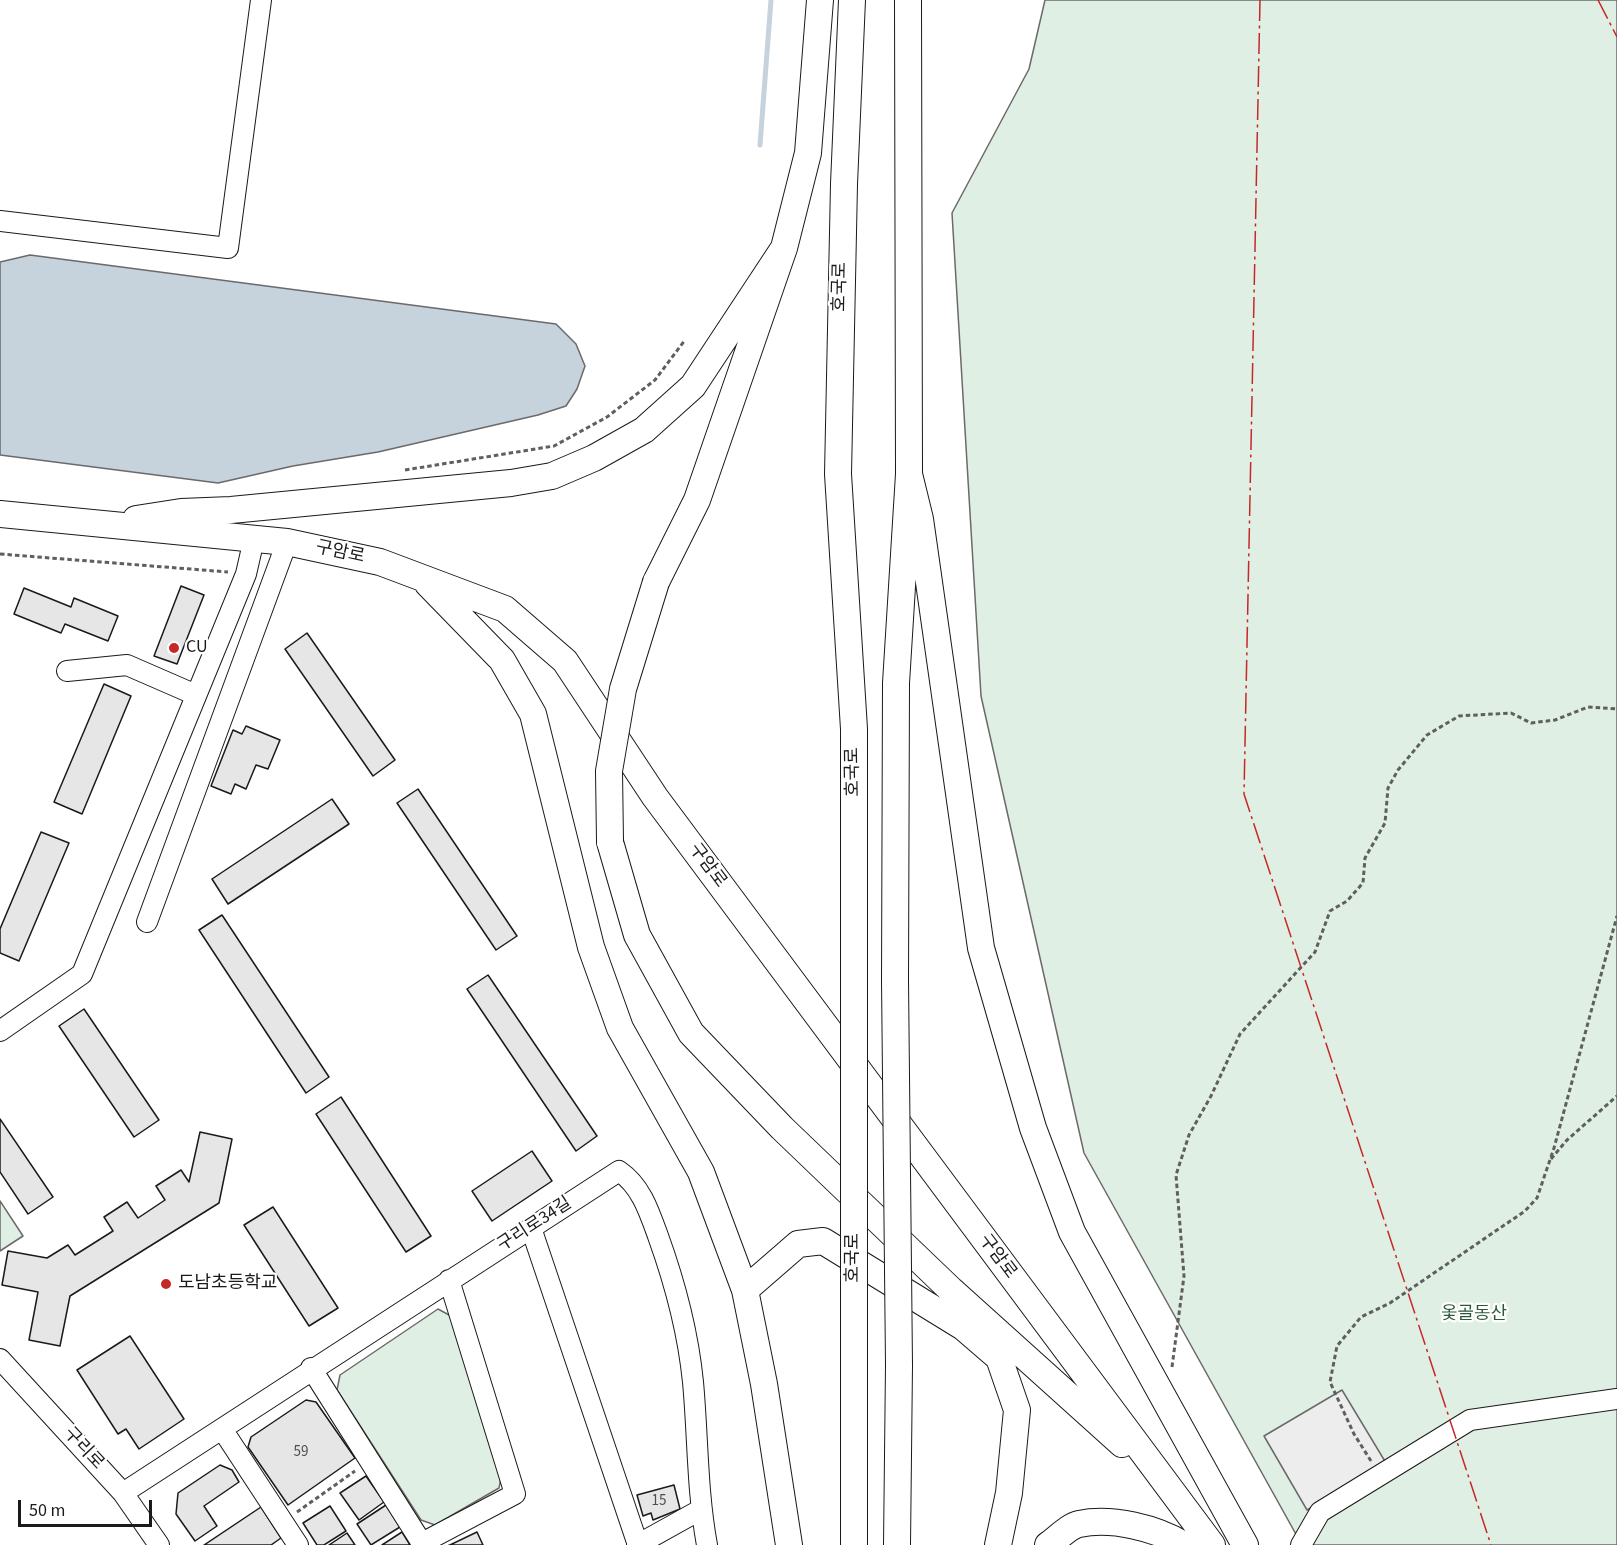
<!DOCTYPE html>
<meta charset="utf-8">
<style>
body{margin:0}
#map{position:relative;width:1617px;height:1545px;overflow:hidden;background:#fff;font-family:"Source Sans 3",sans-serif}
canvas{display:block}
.scale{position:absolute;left:18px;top:1500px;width:134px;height:27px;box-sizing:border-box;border:3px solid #1a1a1a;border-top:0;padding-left:8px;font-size:18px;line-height:21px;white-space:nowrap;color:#1a1a1a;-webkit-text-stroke:4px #fff;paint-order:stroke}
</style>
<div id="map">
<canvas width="1617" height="1545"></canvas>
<div class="scale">50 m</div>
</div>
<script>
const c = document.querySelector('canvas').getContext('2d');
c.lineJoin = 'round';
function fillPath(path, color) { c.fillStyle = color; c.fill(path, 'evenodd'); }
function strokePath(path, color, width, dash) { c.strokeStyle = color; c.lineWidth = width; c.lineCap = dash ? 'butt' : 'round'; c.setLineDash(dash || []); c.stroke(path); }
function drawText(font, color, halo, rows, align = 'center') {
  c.font = font + ' "Source Sans 3","Noto Sans KR",sans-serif'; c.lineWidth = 4.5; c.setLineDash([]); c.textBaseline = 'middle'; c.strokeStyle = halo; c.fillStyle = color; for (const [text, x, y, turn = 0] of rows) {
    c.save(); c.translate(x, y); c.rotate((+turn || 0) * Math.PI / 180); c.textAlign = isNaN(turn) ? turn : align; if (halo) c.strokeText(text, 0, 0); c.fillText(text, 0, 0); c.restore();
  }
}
const green = new Path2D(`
 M1045,0H1617V1545H1302L1084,1153L981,696L952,213L1029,69Z
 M0,1201L23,1236L0,1251Z
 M438,1309L451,1316L501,1478L499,1488L435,1525L421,1520L337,1390L340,1375Z`);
const parking = new Path2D(`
 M1342,1390L1386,1463L1307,1510L1264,1436Z`);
const water = new Path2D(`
 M30,255L556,324L576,344L585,366L577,389L566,406L538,415L378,452L293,466L218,483L0,455V262Z`);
const stream = new Path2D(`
 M760,145L771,0`);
const building = new Path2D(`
 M181,586L204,595L177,664L154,656Z
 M24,588L71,607L74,598L118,616L108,641L65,624L61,633L14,614Z
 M307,633L395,760L373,776L285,649Z
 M104,684L131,696L82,814L54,802Z
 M246,726L280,740L268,769L256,765L246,789L235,784L231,794L211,786L233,730L242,734Z
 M418,789L517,936L496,950L397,803Z
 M332,799L349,824L228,904L212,879Z
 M41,832L69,843L19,961L0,953V929Z
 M222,915L329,1077L306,1093L199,930Z
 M488,975L597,1136L576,1151L467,989Z
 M84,1009L159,1120L134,1137L59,1026Z
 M341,1097L431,1236L406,1252L316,1114Z
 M0,1119L53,1197L28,1214L0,1172Z
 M200,1132L232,1139L219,1203L70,1296L60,1346L29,1340L38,1292L2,1285L8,1251L47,1258L68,1245L75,1255L113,1231L104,1217L127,1202L138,1218L165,1200L156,1186L181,1170L189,1182Z
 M532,1151L552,1181L492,1221L472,1191Z
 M273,1207L338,1308L309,1326L244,1225Z
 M130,1336L184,1419L139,1449L126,1429L118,1434L77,1370Z
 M306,1400L316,1402L355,1458L288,1505L248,1447L251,1437Z
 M220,1465L232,1470L239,1482L204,1506L217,1526L195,1541L176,1514L178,1493Z
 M366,1476L384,1502L359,1520L340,1493Z
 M674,1485L680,1509L653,1520L651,1513L643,1516L637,1495Z
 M386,1505L400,1527L371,1545L357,1524Z
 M330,1506L346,1531L324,1545H317L303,1523Z
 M261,1507L281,1538L271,1545H204Z
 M402,1532L410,1545H382Z
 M477,1532L483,1545H449H450Z
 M347,1533L355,1545H329Z`);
const path = new Path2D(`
 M405,470L554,446L607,417L655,380L685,340
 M0,554L228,572
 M1551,1159L1567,1140L1617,1096
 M1172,1367L1184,1276L1176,1175L1189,1135L1211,1096L1240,1034L1315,952L1330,911L1347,901L1363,883L1365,858L1385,823L1388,788L1398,770L1427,735L1459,716L1511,713L1531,723L1555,720L1588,707L1617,709
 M1371,1461L1354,1434L1330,1382L1337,1346L1361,1317L1390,1303L1525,1211L1537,1198L1554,1148L1617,916
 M297,1512L355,1471`);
const minor = new Path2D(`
 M0,221L228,248L261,0
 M67,671L127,665L196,695
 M147,922L287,542
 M0,1031L82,974L246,574L254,539
 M531,1228L638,1545
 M0,1359L123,1493L159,1545
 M311,1368L423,1545
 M222,1429L298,1545
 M123,1493L619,1171C641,1186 649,1211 658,1236C675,1283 688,1332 693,1382C698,1436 697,1491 707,1545
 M422,1543L515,1494L449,1280
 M637,1545L700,1510
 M1301,1545L1320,1512L1470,1420L1617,1399`);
const major = new Path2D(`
 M852,0L844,184L838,474L854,729V960
 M909,474L920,519L981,948L1033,1128L1072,1232L1245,1545
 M0,514L287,542L380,562L505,609L565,661L655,797L1212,1545
 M136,519L181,512L231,510L511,483L552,476L594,458L644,430L693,386L784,248
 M656,582L697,500L784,248L808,153L820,0
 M428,584L502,660L533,714L591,947L620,1028L701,1172L745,1290L764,1384L789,1545
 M610,842L637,935L691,1033L782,1128L951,1290L1122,1444
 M895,980L896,683L909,474L908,0
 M745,1290L798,1244L823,1241L963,1327L999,1358L1017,1410L1009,1493L998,1545
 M854,1355V1545
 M897,1545L899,1365
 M1048,1545C1057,1539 1069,1526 1079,1524C1112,1517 1156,1528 1184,1545`);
const majorBridge = new Path2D(`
 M610,842L609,771L623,689L656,582
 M895,980L899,1365
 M854,1355V960`);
const power = new Path2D(`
 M1260,0L1244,794L1491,1545
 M1598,0L1617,37`);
const markers = [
 [174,648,6,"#c62828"],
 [166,1284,6,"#c62828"]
];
const numberNames = [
 ["59",301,1453],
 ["15",659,1502]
];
const streetNames = [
 ["호국로",841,287,-89],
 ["구암로",340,553,12],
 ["호국로",854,772,-91],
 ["구암로",707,866,53],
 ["구리로34길",535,1225,-33],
 ["구암로",997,1257,53],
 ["호국로",854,1258,-90],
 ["구리로",83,1449,47]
];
const poiNames = [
 ["CU",186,648],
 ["도남초등학교",178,1284]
];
const parkNames = [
 ["옻골동산",1474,1315]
];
fillPath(green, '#e0efe3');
strokePath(green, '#6a6a6a', 1.5);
fillPath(parking, '#ededed');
strokePath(parking, '#6a6a6a', 1.5);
fillPath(water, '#c6d2dc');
strokePath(water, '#6a6a6a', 1.5);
strokePath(stream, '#c6d2dc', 5);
fillPath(building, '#e6e6e6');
strokePath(building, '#1a1a1a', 1.5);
strokePath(minor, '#1a1a1a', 22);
strokePath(major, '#1a1a1a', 28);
strokePath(path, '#5f5f5f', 3, [4.5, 3]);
strokePath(minor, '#fff', 20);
strokePath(major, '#fff', 26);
strokePath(majorBridge, '#1a1a1a', 28, []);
strokePath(majorBridge, '#fff', 26);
strokePath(power, '#c62828', 1.5, [21, 4.5, 3, 4.5]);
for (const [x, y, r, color] of markers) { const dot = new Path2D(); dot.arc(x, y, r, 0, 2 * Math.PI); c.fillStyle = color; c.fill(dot); strokePath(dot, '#fff', 2); }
drawText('15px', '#4d4d4d', null, numberNames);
drawText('18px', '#1a1a1a', '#fff', streetNames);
drawText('18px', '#1a1a1a', '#fff', poiNames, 'left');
drawText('18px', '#2b5a34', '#fff', parkNames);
</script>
